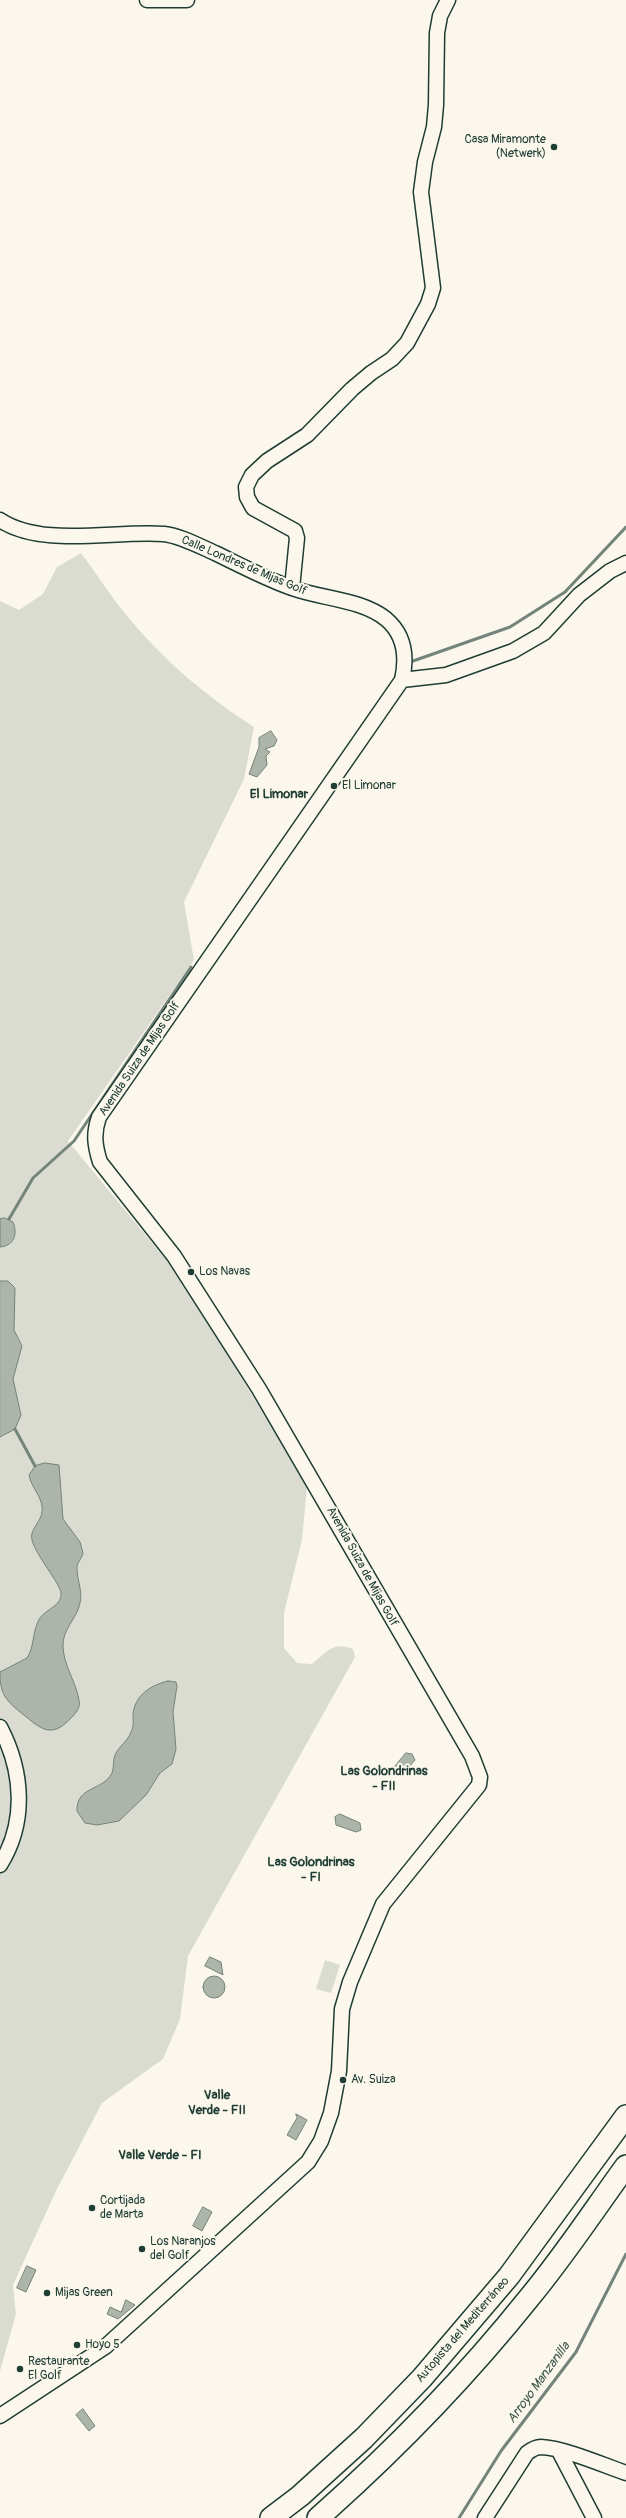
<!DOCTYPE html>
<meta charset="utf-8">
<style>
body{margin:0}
canvas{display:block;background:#fbf7ec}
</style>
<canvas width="626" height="2518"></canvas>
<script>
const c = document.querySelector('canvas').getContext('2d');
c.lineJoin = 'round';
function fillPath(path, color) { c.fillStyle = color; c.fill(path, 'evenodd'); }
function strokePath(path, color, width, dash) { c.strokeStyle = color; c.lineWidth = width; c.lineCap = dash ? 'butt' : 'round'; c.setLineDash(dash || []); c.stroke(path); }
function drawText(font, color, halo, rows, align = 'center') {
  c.font = font + ' Pangolin,sans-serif'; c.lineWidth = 4; c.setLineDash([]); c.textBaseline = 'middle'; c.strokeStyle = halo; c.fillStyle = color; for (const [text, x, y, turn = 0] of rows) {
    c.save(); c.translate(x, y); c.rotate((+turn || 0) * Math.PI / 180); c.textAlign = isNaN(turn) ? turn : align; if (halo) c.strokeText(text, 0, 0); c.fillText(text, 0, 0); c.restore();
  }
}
const green = new Path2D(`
 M81,553C97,574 111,597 128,617C163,660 207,697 254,727L244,779L184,902L194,960L68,1141L167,1261L220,1342L307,1486L302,1540L284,1613V1648L297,1663L312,1664C328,1651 333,1641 353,1649L355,1657L188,1956L180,2019L163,2059L102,2103L56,2191L13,2285L16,2314L0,2371V601L19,610L43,594L57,567Z
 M325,1960L340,1965L331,1993L316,1989Z`);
const water = new Path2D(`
 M271,731L277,740L274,746L265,749L270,752L266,756L267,765L257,777L249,774L259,747V738Z
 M5,1218L13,1222C18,1234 14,1246 0,1247V1219Z
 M0,1281H8L15,1288L14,1330L22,1346L13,1379L21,1415L15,1429L0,1437Z
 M45,1463L59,1465L63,1519L80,1542L83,1553C82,1559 76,1563 77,1569C77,1580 83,1592 80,1603C77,1619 62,1629 63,1647C64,1666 76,1682 79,1700C81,1707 76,1713 71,1718C50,1741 39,1727 19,1711C3,1698 0,1691 0,1672L27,1658C35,1646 32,1630 40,1618C46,1609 62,1606 61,1593C60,1583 36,1556 32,1540C29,1530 41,1522 42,1512C44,1498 31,1488 29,1475L35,1466Z
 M168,1681L176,1682L177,1686L173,1712L176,1749L172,1764L160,1773L146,1795L119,1821L97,1825L85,1823L77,1811C76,1786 103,1791 112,1773C114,1768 113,1760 115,1755C119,1746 128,1741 131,1732C134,1727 133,1720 133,1714C135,1695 151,1685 168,1681Z
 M406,1753L412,1754L415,1760L401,1776H396L393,1769Z
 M340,1814L360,1823L361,1830L356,1832L336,1825L335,1817Z
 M210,1957L221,1962L223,1975L205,1966Z
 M203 1987a11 11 0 1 1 22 0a11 11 0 1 1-22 0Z
 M296,2114L307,2120L296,2140L287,2135L297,2118Z
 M203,2207L212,2212L202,2231L193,2226Z
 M27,2266L36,2270L26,2292L17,2288Z
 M126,2300L135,2305L118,2319L107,2314L110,2307L121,2312Z
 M83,2409L95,2426L89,2431L76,2415Z`);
const stream = new Path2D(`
 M413,661L510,627L565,592L626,527
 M9,1219L33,1178L74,1141L191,967
 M15,1429L35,1466
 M459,2518L501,2451L576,2352L626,2254`);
const minor = new Path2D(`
 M147,0H187
 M0,520C42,548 115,530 164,534C181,536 199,546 215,553C240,565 266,579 292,588C322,599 361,599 386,619C405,635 407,658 402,680L99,1117C93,1134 95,1146 100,1162L174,1256L259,1389L472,1756L480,1777L479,1785L383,1904L350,1982L342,2009L339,2071L331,2113L321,2141L308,2162L105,2347L0,2416
 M292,588L297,538L295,531L253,508L247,497L246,487L252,475L267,461L307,435L352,389L371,373L392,359L407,343L428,304L433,288L421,192L425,162L434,127L436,105L437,33L440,16L448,0
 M402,680L446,675L513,651L544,633L579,595L610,571L626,563
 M0,1727C23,1771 27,1822 0,1865
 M559,2451L594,2518
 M485,2518L527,2453C531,2450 535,2447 541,2447C564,2448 603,2465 626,2473`);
const highway = new Path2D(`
 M271,2518L300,2496L364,2438L422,2378L509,2276L626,2116
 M318,2518C395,2450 465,2378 529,2298C564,2256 594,2210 626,2166`);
const markers = [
 [554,147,4,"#1f3d34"],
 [334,786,4,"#1f3d34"],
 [191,1272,4,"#1f3d34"],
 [343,2080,4,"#1f3d34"],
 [92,2208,4,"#1f3d34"],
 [142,2249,4,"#1f3d34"],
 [47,2293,4,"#1f3d34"],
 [77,2345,4,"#1f3d34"],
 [20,2369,4,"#1f3d34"]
];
const poiNames = [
 ["Casa Miramonte",546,140,"right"],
 ["(Netwerk)",546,154,"right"],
 ["El Limonar",342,786],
 ["Los Navas",199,1272],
 ["Av. Suiza",351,2080],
 ["Cortijada",100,2201],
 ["de Marta",100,2215],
 ["Los Naranjos",150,2242],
 ["del Golf",150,2256],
 ["Mijas Green",55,2293],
 ["Hoyo 5",85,2345],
 ["Restaurante",28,2362],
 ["El Golf",28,2376]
];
const streetNames = [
 ["Calle Londres de Mijas Golf",244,566,23],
 ["Avenida Suiza de Mijas Golf",140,1059,-56],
 ["Avenida Suiza de Mijas Golf",362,1567,61],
 ["Autopista del Mediterráneo",463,2330,-49]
];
const neighbourhoodNames = [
 ["El Limonar",279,795],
 ["Las Golondrinas",384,1772],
 ["- FII",384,1787],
 ["Las Golondrinas",311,1863],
 ["- FI",311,1878],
 ["Valle",217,2096],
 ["Verde - FII",217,2111],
 ["Valle Verde - FI",160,2156]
];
const waterNames = [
 ["Arroyo Manzanilla",539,2383,-54]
];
fillPath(green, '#dbdcd1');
fillPath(water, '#adb4aa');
strokePath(water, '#74847b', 1);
strokePath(stream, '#74847b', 3);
strokePath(minor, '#1f3d34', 17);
strokePath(highway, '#1f3d34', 24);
strokePath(minor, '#fbf7ec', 14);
strokePath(highway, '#fbf7ec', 21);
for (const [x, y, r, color] of markers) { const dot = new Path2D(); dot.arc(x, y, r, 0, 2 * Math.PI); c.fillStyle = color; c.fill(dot); strokePath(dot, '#fbf7ec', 1.5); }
drawText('12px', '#1f3d34', '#fbf7ec', poiNames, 'left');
drawText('12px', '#1f3d34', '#fbf7ec', streetNames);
drawText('bold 13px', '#1f3d34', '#fbf7ec', neighbourhoodNames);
drawText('italic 13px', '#425b52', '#fbf7ec', waterNames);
</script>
